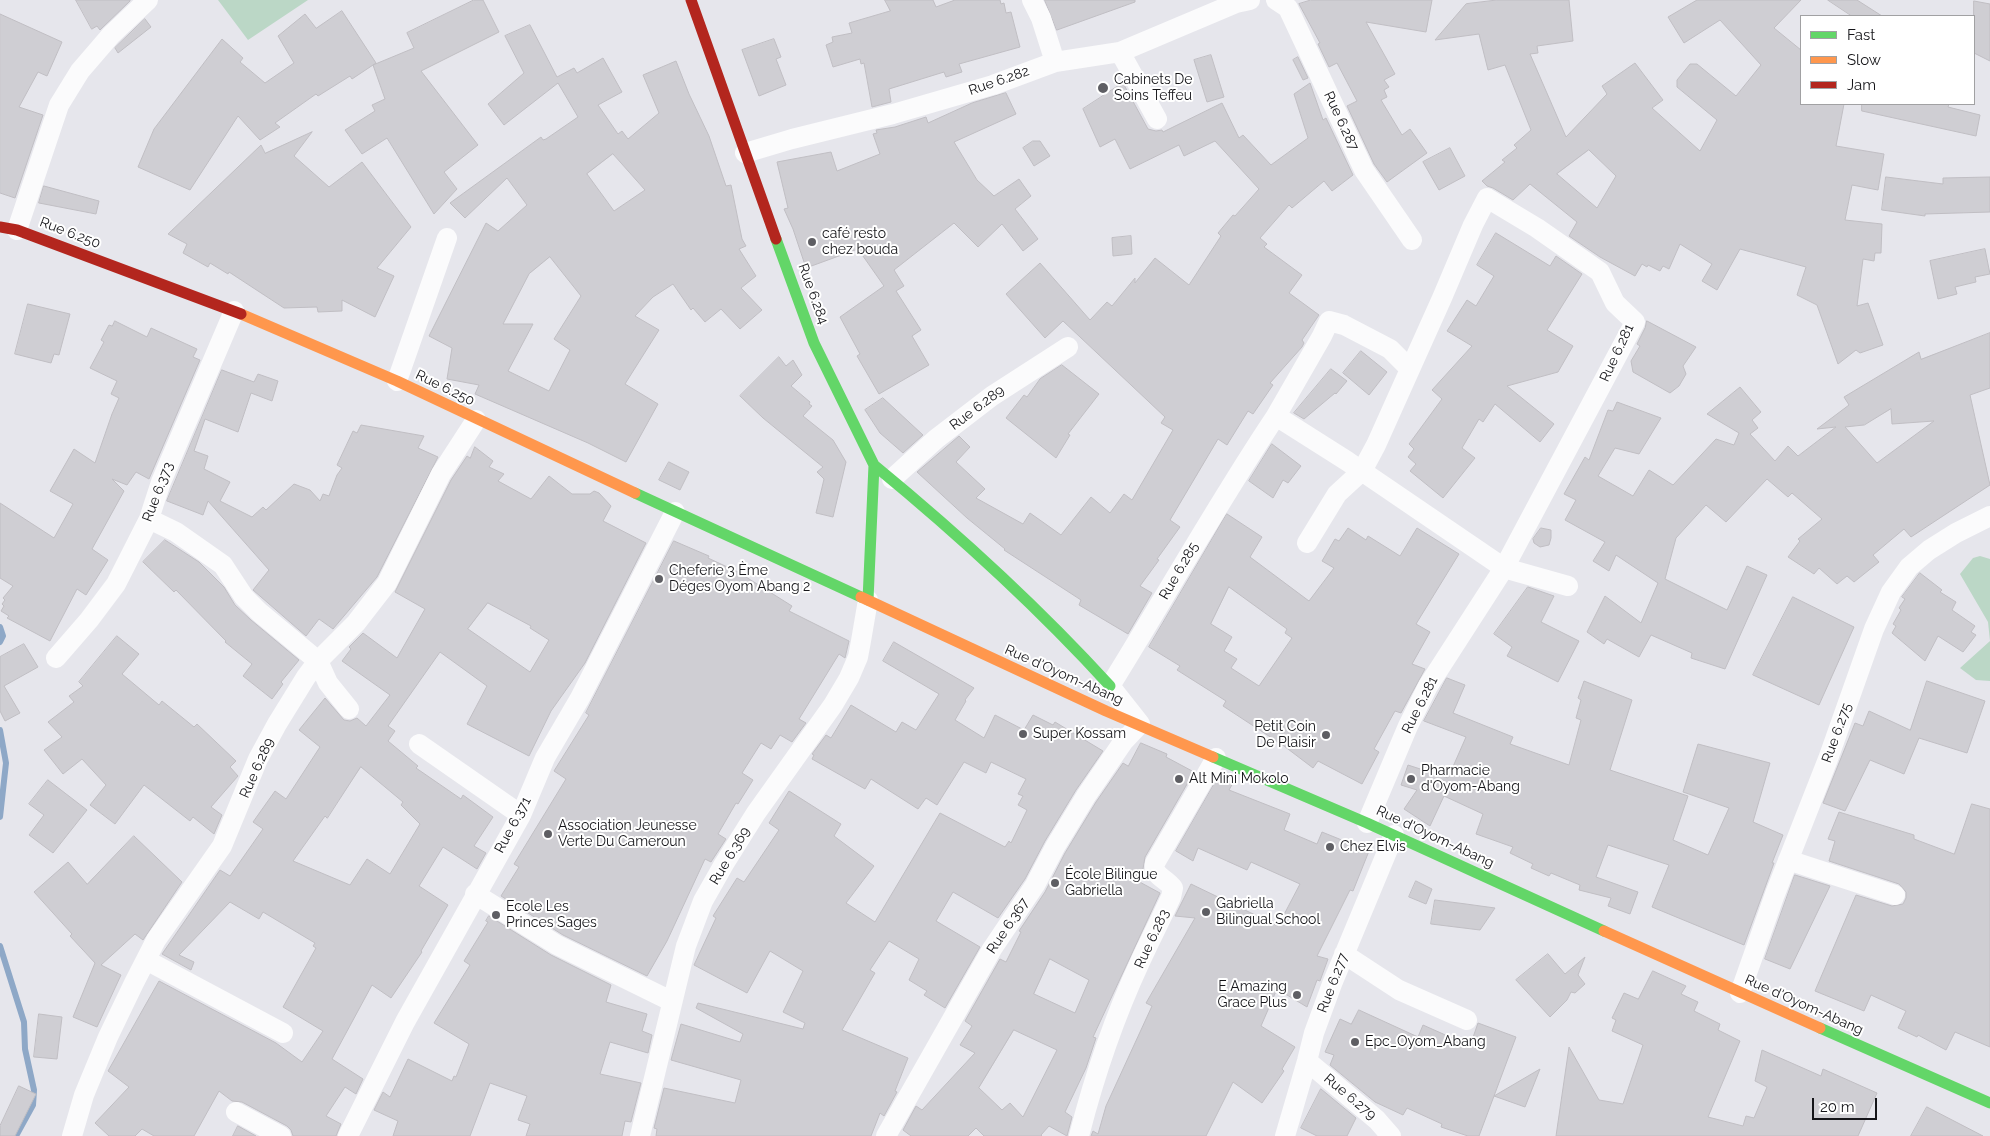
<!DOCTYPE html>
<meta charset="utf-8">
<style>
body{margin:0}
#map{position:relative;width:1990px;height:1136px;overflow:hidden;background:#e6e6ec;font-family:Raleway,sans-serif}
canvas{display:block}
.legend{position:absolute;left:1800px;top:15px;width:175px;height:90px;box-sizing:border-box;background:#fff;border:1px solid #a1a1a3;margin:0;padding:6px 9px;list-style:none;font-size:15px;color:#151519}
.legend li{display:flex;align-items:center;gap:10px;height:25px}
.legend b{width:25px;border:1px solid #a1a1a3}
.scale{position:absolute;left:1812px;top:1098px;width:65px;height:22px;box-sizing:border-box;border:2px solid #151519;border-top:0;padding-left:6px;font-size:15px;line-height:18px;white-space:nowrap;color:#151519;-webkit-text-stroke:4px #fff;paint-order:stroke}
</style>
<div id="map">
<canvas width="1990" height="1136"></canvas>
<ul class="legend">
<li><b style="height:6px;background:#63d668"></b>Fast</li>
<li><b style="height:6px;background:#ff974d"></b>Slow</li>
<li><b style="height:6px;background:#b3261e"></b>Jam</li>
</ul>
<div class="scale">20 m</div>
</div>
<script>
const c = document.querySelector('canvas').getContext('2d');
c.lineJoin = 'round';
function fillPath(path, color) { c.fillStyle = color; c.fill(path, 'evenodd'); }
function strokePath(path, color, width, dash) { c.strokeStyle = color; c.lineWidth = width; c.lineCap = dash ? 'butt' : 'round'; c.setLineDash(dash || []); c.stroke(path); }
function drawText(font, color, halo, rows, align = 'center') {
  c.font = font + ' Raleway,sans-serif'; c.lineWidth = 4; c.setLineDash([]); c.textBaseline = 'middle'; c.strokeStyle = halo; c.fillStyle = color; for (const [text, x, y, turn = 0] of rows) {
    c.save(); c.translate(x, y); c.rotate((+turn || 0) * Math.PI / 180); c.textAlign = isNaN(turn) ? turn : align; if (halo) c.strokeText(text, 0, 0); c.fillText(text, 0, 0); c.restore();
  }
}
const green = new Path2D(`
 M218,0H308L248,40Z
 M1980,556L1990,559V681L1976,680L1960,668L1990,641L1988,622L1960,574L1973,558Z`);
const stream = new Path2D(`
 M0,627L3,636L0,642
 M0,730L6,763L0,817
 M0,946L24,1022L25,1049L34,1090L33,1105L16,1136`);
const building = new Path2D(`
 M76,0H130V1L100,30L97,26L92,29Z
 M474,0H483L499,32L421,71L478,145L444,172L457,189L434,214L387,138L362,154L345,130L375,111L372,105L385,99L373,65L414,48L407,33Z
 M885,0H933L936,7L955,0H1000L1001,4L1004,3L1006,13L1011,12L1020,47L959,64L962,72L946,77L944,72L889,89L891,102L872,107L864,63L861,64L860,59L833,67L826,45L833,42L832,37L852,33L849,23L890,11Z
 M1045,0H1135V2L1057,30Z
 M1311,0H1432L1426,32L1366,22L1395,74L1384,80L1389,87L1384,90L1387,97L1381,100L1402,135L1410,129L1427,153L1387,182L1374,164L1347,106L1357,101L1337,63L1329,67L1318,44L1320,43L1299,4Z
 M1497,0H1569L1573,41L1537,46L1538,53L1530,54L1566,137L1607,94L1602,86L1635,63L1663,100L1652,108L1700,151L1717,120L1677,87V80L1690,64H1697L1736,96L1761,65L1720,20L1684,43L1668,17L1697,0H1801L1774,28L1801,50V104H1844L1836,146L1884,154L1878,190L1852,185L1845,220L1882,224L1881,253H1875L1874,261L1863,259L1857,306L1868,303L1883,345L1860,353L1856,350L1838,364L1817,305L1797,295L1806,267L1740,249L1717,290L1702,281L1712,264L1680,244L1669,269L1663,266L1660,271L1648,265L1647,267L1642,264L1635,276L1600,257L1569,236L1577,222L1530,184L1513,200L1493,188L1487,186L1482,181L1505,162L1502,160L1517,148L1514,145L1531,130L1505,65L1488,70L1479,34L1435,40L1466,4ZM1589,150L1616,176L1597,208L1557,174Z
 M1828,0H1857L1882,16H1852Z
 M1974,1L1990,4V61L1974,53Z
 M342,11L376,63L352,79L350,76L318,96L316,94L275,123L280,127L260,140L238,116L190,190L138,167L154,129L222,39L243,58L240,62L265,83L294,63L278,36L305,14L316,28Z
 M0,14L62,42L47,76L38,72L19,107L43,115L15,198L0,193Z
 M145,19L151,27L118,53L115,48Z
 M530,25L557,77L574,68L577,73L603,58L622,92L598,105L618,134L622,131L628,139L659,113L643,75L676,61L689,94L709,136L726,186L731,185L742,239L746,246L739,249L756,276L741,288L762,310L740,329L721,309L705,322L693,308L691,310L673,284L653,297L635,316L659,330L625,384L658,404L626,462L588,443L475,394L479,385L447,379L452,348L429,336L486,223L498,231L527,205L507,178L465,218L450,203L541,137L543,140L546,139L578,117L558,83L504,125L488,104L524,73L505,36ZM613,154L645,190L614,211L587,174ZM550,257L581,296L554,339L570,350L549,391L508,371L533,324H503L529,274Z
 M774,39L781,57L776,59L786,85L759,96L742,50Z
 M1211,55L1224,97L1207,102L1194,60Z
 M1298,57L1308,78L1303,80L1293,60Z
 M1123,83L1148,129L1156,131L1162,130L1163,132L1222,103L1239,138L1243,135L1271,165L1308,138L1294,94L1310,83L1323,120L1326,118L1353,175L1332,191L1324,181L1292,208L1289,205L1260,238L1267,244L1264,247L1302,275L1289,293L1319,315L1302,340L1304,343L1302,347L1270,383L1273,385L1253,414L1248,411L1227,445L1218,439L1170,520L1180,527L1157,559L1159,560L1140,586L1152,593L1128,634L1079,605L1081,600L1004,550L1005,549L967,518L917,472L959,436L970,447L956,462L985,489L976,498L1023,524L1030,513L1061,535L1091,497L1110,513L1124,494L1132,500L1173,430L1161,423L1165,417L1063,321L1045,338L1006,294L1040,263L1090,320L1107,302L1112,306L1135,278V283L1155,258L1189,285L1221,236L1218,233L1233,215L1235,216L1259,189L1215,141L1184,156L1179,145L1130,169L1115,139L1100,147L1083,109Z
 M1006,93L1016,114L954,142L977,180L994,196L1019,179L1031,196L1015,209L1038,239L1023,251L1002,224L978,247L954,223L894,270L904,286L896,291L921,330L912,336L929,365L879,394L857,356L860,354L840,317L884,286L858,249L806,268L793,229L784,209L788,208L777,162L831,152L837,171L880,154L873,134L877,133L876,130L895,127L926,117L928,123L972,103Z
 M1862,104H1949L1948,107L1980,115L1976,136L1862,111Z
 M312,132L294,156L329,187L362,162L411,227L377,268L394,276L375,317L342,300V311L318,312L317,307L284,308L229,272L228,274L210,263L208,267L183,253L187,244L168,234L261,145L265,153Z
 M1033,141H1040L1050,156L1034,166L1023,148Z
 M1450,148L1465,176L1439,190L1423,162Z
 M1886,177L1943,184V178L1990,177V212L1925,214V216L1882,210Z
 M44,186L99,201L96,214L39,203Z
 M1496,233L1550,266L1556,256L1582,274L1547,330L1573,346L1558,372L1507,386L1554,424L1540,442L1495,404L1483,422L1479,419L1462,448L1475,458L1443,498L1410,471L1416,464L1408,457L1414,449L1409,444L1442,399L1432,390L1472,346L1447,331L1467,300L1476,306L1494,276L1477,265Z
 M1131,236L1132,254L1113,256L1112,238Z
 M1985,249L1990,274L1975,277L1976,282L1955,287L1957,294L1938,299L1930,261Z
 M28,304L70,314L59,355L54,354L51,363L15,354Z
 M115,321L147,337L151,328L197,349L193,357L200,360L149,479L136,472L127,485L112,479L124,491L92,549L108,560L86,595L77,589L50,641L7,618L9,616L1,611L4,606L2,604L5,600L3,598L13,586L0,578V503L54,538L73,504L50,491L74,449L95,463L112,414L119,398L111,394L117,381L90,368L104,342L101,340L109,325L112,326Z
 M1647,321L1696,347L1683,366L1686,374L1679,386L1670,393L1633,372L1631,361L1640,346L1637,344L1645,328Z
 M1990,333V388L1970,395L1990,485L1911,537L1904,529L1873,555L1879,562L1854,582L1847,576L1837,584L1819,568L1814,574L1788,557L1800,541L1798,539L1822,519L1792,493L1788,497L1767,479L1726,522L1706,505L1676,538L1665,579L1727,610L1747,566L1767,575L1725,669L1691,658L1692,653L1651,635L1639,657L1607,639L1604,644L1587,632L1605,596L1641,623L1658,583L1616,555L1609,571L1593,561L1605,542L1565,520L1576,500L1564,494L1585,457L1589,460L1608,410L1613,411L1617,402L1661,418L1639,454L1615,448L1598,476L1633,496L1649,470L1673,485L1716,439L1734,445L1739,433L1707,414L1740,387L1761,412L1752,420L1758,428L1750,434L1775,461L1788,446L1798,456L1836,427L1817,429L1849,405L1844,397L1919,352L1921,359ZM1891,409L1892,424L1934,421L1877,463L1845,427L1864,425Z
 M1361,351L1387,372L1369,395L1343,373Z
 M779,357L786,366L793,360L802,375L791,386L810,402L809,404L812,406L803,416L833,440L846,462L833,517L816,513L824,479L817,472L823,467L763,418L740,396Z
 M1062,365L1099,394L1068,434L1070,435L1056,458L1006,418L1024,395L1027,397L1040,379Z
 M1331,369L1347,381L1336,394L1335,393L1304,419L1294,413Z
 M222,370L254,382L258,374L278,381L272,401L251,393L238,432L205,419L194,451L208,456L204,469L230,482L220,501L252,517L263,507L266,510L294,484L310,490L320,501L323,494L329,496L337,475L342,468L337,465L353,431L357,433L361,425L424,436L418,448L438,457L377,577L333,629L319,619L306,636L253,590L269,570L208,501L203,515L167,501Z
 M883,398L923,435L903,453L880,433L865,410Z
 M1272,444L1301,466L1288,483L1283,480L1273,498L1249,481Z
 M475,447L493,461L489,467L504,474L498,481L531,499L549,476L572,494H590L594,491L599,493L611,506L603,521L646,543L585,663L551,711L529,756L467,724L487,686L440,652L388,726L395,731L388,741L418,766L416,768L461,799L463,795L493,817L474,846L486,853L477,869L443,847L419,886L448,905L421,951L422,952L391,998L372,985L332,1059L363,1079L356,1094L345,1087L326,1116L341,1124L336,1136H293L291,1130L287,1126L242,1102L232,1101L219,1091L194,1136H154L142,1129L135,1136H109L95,1123L129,1087L108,1071L159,981L276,1043L302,1062L323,1031L283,1007L316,948L313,946L315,943L263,912L259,919L230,902L179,955L194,962L191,970L162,954L220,870L230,876L263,829L253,822L275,791L286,799L320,747L299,730L325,698L344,720L350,721L357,718L366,726L390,695L342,661L351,649L349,647L363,633L397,658L425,609L395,592L451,480L467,456L470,458ZM488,603L531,626L530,628L549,640L530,672L468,629ZM361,767L403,802L401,805L420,824L390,874L367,859L350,885L293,861L325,816L327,818Z
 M669,462L689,472L680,490L659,480Z
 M1227,514L1262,537L1250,557L1309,601L1334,568L1322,561L1335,539L1339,541L1348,528L1366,540L1368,536L1400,556L1417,528L1459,554L1416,624L1430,632L1412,664L1425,669L1401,713L1395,711L1374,749L1379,752L1362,784L1318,761L1313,768L1284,746L1223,706L1226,701L1177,670L1180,666L1149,647ZM1229,587L1287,629L1285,633L1292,638L1259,686L1231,668L1237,659L1224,651L1232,637L1211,624Z
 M1541,528L1551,530V538L1549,545L1540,547L1534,543L1533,539Z
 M165,540L199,562L224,587L235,605L251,620L299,660L281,682L283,684L272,699L243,676L252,664L225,642L226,641L176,590L174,592L143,562Z
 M674,541L709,556L708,558L738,572L792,606L789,611L849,641L845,658L839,654L799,719L806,723L792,742L780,735L771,749L761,743L742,773L753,780L738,804L736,803L718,834L726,839L711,862L705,859L667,941L647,976L563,935L501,896L519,867L514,864L566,779L554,771L589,715L586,713Z
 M1920,573L1942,590L1940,592L1956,602L1952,610L1975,626L1971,632L1976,635L1963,652L1938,636L1925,661L1892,633L1896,626L1893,624L1901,610L1899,608L1905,599L1902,597Z
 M1528,587L1554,596L1541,622L1579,641L1558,682L1507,656L1512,647L1494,634Z
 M1793,597L1854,627L1819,705L1753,675Z
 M117,636L139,654L122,674L159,705L162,701L194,727L197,724L236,761L230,767L238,776L211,807L222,815L214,834L193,817L190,821L144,785L115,824L90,805L106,785L82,759L63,774L44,750L62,737L48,722L74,702L69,696L83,686L79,682Z
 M894,642L974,688L965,700L966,701L955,720L984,738L995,715L1024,730L1033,715L1053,725L1055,722L1103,751L1076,790L1045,841L1025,879L998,918L953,892L936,921L980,947L945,1008L924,995L927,991L909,980L919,959L889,941L870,970L875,973L842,1030L908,1058L895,1091L897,1092L884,1116L880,1113L871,1136H656L657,1129L654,1128L664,1088L735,1103L741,1080L671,1060L681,1024L740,1042L743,1034L696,1008L698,1003L803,1029L805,1023L783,1012L803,971L770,951L747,993L694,965L716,918L713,916L737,878L744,882L779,830L769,823L789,791L841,824L834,836L874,866L846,903L875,922L940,813L1005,847L1009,841L1011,843L1027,810L1018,805L1023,796L1018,794L1026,779L991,762L986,773L964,762L937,805L926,798L918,809L871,779L865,789L812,759L814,755L812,754L826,735L831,738L851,705L896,732L902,722L916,730L939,694L883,661Z
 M24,644L38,667L4,686L20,713L5,721L0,711V657Z
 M1447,678L1465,685L1453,713L1513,737L1510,744L1569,765L1581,720L1576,718L1581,700L1578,698L1584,681L1632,700L1610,770L1688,796L1673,840L1708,855L1729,808L1683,792L1698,744L1770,763L1753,822L1783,835L1772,863H1774L1744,945L1652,907L1669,865L1608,845L1596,877L1638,892L1630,914L1608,906L1611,898L1579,890L1580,885L1551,873L1549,876L1531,868L1533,864L1510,853L1513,847L1476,834L1483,814L1444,796L1430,826L1404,809L1417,790L1401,785L1408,765L1448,778L1466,737L1424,721Z
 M1927,681L1985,701L1967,753L1919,738L1904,774L1870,760L1845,811L1823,803L1855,723L1863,726L1869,711L1910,730Z
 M1141,743L1167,754L1166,757L1194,772L1145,857L1143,869L1136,880L1160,893L1093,1037L1096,1038L1086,1068L1065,1112L1072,1117L1067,1136L1049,1126L1041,1135L1042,1136H984L976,1128L968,1136H911L903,1130L916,1106L922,1110L975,1053L960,1045L972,1026L965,1021L1000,959L1006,962L1021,932L1019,931L1045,892L1065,853L1096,802L1123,763L1128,766ZM1050,959L1089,980L1075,1013L1034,994ZM1014,1030L1057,1050L1023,1117L1010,1103L1002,1110L979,1088Z
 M1219,776L1233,783L1229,790L1290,814L1284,830L1317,844L1322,832L1369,851L1353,891L1350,890L1317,956L1328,959L1320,981L1317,980L1307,1007L1277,989L1261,1026L1295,1047L1282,1069L1284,1071L1262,1103L1233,1082L1206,1136H1091L1093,1131L1098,1134L1106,1106L1152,1006L1146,1003L1195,918L1175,916L1191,884L1278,926L1300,884L1251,862L1247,870L1198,848L1193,861L1176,851Z
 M48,780L87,810L53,853L29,835L44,815L29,804Z
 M1972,804L1990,809V1047L1955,1032L1946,1050L1918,1035L1917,1037L1898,1028L1906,1011L1871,995L1864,1011L1815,991L1856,895L1892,906L1903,904L1906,898V892L1899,884L1829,861L1835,841L1828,839L1839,812L1914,835V839L1954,854Z
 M134,836L182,882L143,940L135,934L101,965L121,975L97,1027L73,1017L95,963L70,936L72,934L34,892L68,862L87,884Z
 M1795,875L1830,886L1790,969L1765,959Z
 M1416,881L1432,889L1426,904L1409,897Z
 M1435,900L1466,904L1495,908L1480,930L1431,924Z
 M489,916L551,955L611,985L606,1002L647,1014L642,1031L652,1035L648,1053L610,1042L600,1074L641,1083L631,1122L625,1121L622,1136H526L530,1124L518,1120L527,1096L490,1083L470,1136H393L398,1121L374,1110L383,1092L390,1097L408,1059L452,1081L454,1076L456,1077L469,1044L434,1023L470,965L464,961L488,922L486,921Z
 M1548,954L1565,974L1585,957L1578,975L1585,984L1575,993L1571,992L1567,1000L1550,1017L1516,980Z
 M1653,971L1686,986L1681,994L1698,1002L1694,1011L1720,1024L1718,1030L1740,1041L1708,1117L1743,1126L1746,1116L1754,1118L1767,1087L1755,1081L1762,1050L1821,1076L1823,1069L1877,1093L1858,1136H1556L1569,1047L1599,1100L1623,1104L1643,1045L1612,1031L1616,1020L1612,1018L1624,993L1638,999Z
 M1359,1010L1418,1037L1423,1025L1470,1046L1478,1023L1516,1037L1494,1096L1540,1069L1525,1107L1494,1096L1479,1136H1468L1441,1127L1442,1124L1407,1108L1403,1115L1375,1102L1330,1065L1334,1055L1325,1052L1340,1019L1351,1024Z
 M39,1014L62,1017L57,1059L34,1057Z
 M19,1086L36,1094L15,1136H0V1126Z
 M1321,1089L1356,1118L1347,1136H1317L1301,1128Z
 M1927,1107L1983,1136H1911Z
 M238,1126L256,1136H233Z`);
const street = new Path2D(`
 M1032,0L1041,18L1055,62
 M1276,0L1288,8L1364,170L1412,240
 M1120,52L1157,119
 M745,153L792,139L893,114L993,85L1055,62L1120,52L1236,3L1250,0
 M17,230L59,105L80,71L111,35L148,0
 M397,381L447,238
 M1276,416L1322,336L1329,321L1344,325L1390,349L1410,369
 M892,479L936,439L992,396L1068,347
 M149,519L176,532L223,565L244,597L259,612L318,661L328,683L349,709
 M1307,543L1337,494L1362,471L1376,445L1442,298L1473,225L1487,198L1537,228L1600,272L1615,303L1635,322L1504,568L1428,686L1408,726L1367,823
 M56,658L89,620L116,584L149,519L161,482L234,311
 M419,744L521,815
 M1788,860L1895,895
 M475,894L557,945L671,1001
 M1344,954L1399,990L1467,1020
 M146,960L283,1033
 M1740,993L1775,894L1828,759L1874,629L1891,592L1909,567L1929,550L1956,533L1990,516
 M1307,1061L1377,1120L1391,1136
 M236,1112L281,1136
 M72,1136L84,1095L108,1037L134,983L156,940L222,846L258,759L277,724L306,677L318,661L356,623L387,583L441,474L476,420
 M348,1136L405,1022L521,815L545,758L580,698L675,512
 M640,1136L686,946L703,901L724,864L756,813L833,705L849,678L858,657L861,641L868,600
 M886,1136L992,949L1035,885L1055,847L1086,796L1123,742L1140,724L1110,686C1166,596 1217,504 1276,416L1347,461L1504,568L1568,586
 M1079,1136C1094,1077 1114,1018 1140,962C1150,940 1161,919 1171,897L1173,888C1166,878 1152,876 1155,863L1216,758
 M1285,1136L1307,1061L1314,1033L1332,984L1394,835`);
const fast = new Path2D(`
 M776,239L814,343L874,465L868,600
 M874,465C958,534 1037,606 1110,686
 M635,493L861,597
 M1213,757L1367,823L1604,931
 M1820,1028L1990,1103`);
const slow = new Path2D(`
 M241,314L397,381L635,493
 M861,597L1106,711L1213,757
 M1604,931L1820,1028`);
const jam = new Path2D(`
 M691,0L776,239
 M0,227L17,230L241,314`);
const markers = [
 [1103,88,6,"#5e5e63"],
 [812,242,5,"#5e5e63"],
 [659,579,5,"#5e5e63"],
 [1023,734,5,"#5e5e63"],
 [1326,735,5,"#5e5e63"],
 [1179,779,5,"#5e5e63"],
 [1411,779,5,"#5e5e63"],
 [548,834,5,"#5e5e63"],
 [1330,847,5,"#5e5e63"],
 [1055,883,5,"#5e5e63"],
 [1206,912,5,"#5e5e63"],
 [496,915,5,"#5e5e63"],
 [1297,995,5,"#5e5e63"],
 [1355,1042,5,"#5e5e63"]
];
const poiNames = [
 ["Cabinets De",1114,80],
 ["Soins Teffeu",1114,96],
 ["café resto",822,234],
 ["chez bouda",822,250],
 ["Cheferie 3 Ème",669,571],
 ["Déges Oyom Abang 2",669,587],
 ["Petit Coin",1316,727,"right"],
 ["De Plaisir",1316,743,"right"],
 ["Super Kossam",1033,734],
 ["Pharmacie",1421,771],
 ["d'Oyom-Abang",1421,787],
 ["Alt Mini Mokolo",1189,779],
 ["Association Jeunesse",558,826],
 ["Verte Du Cameroun",558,842],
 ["Chez Elvis",1340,847],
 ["École Bilingue",1065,875],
 ["Gabriella",1065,891],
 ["Gabriella",1216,904],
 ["Bilingual School",1216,920],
 ["Ecole Les",506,907],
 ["Princes Sages",506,923],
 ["E Amazing",1287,987,"right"],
 ["Grace Plus",1287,1003,"right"],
 ["Epc_Oyom_Abang",1365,1042]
];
const streetNames = [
 ["Rue 6.282",999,81,-19],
 ["Rue 6.287",1341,121,65],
 ["Rue 6.250",70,233,21],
 ["Rue 6.284",813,294,70],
 ["Rue 6.281",1617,353,-65],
 ["Rue 6.250",445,388,26],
 ["Rue 6.289",977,408,-37],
 ["Rue 6.373",158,492,-69],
 ["Rue 6.285",1179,571,-60],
 ["Rue d'Oyom-Abang",1064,675,24],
 ["Rue 6.281",1420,705,-63],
 ["Rue 6.275",1837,733,-70],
 ["Rue 6.289",257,768,-66],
 ["Rue 6.371",513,825,-62],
 ["Rue d'Oyom-Abang",1435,837,25],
 ["Rue 6.369",730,856,-59],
 ["Rue 6.367",1008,926,-56],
 ["Rue 6.283",1152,939,-65],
 ["Rue 6.277",1333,983,-69],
 ["Rue d'Oyom-Abang",1804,1005,24],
 ["Rue 6.279",1350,1097,40]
];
fillPath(green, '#bbd7c6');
strokePath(stream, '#8ea8c7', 6);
fillPath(building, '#cfced3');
strokePath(building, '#c0bec3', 1);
strokePath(street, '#fbfbfc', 20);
strokePath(fast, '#63d668', 11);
strokePath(slow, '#ff974d', 11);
strokePath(jam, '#b3261e', 11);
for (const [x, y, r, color] of markers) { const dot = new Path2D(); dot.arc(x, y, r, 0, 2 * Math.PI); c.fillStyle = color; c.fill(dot); strokePath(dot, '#fff', 2); }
drawText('14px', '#151519', '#fff', poiNames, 'left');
drawText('14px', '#151519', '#fff', streetNames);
</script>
